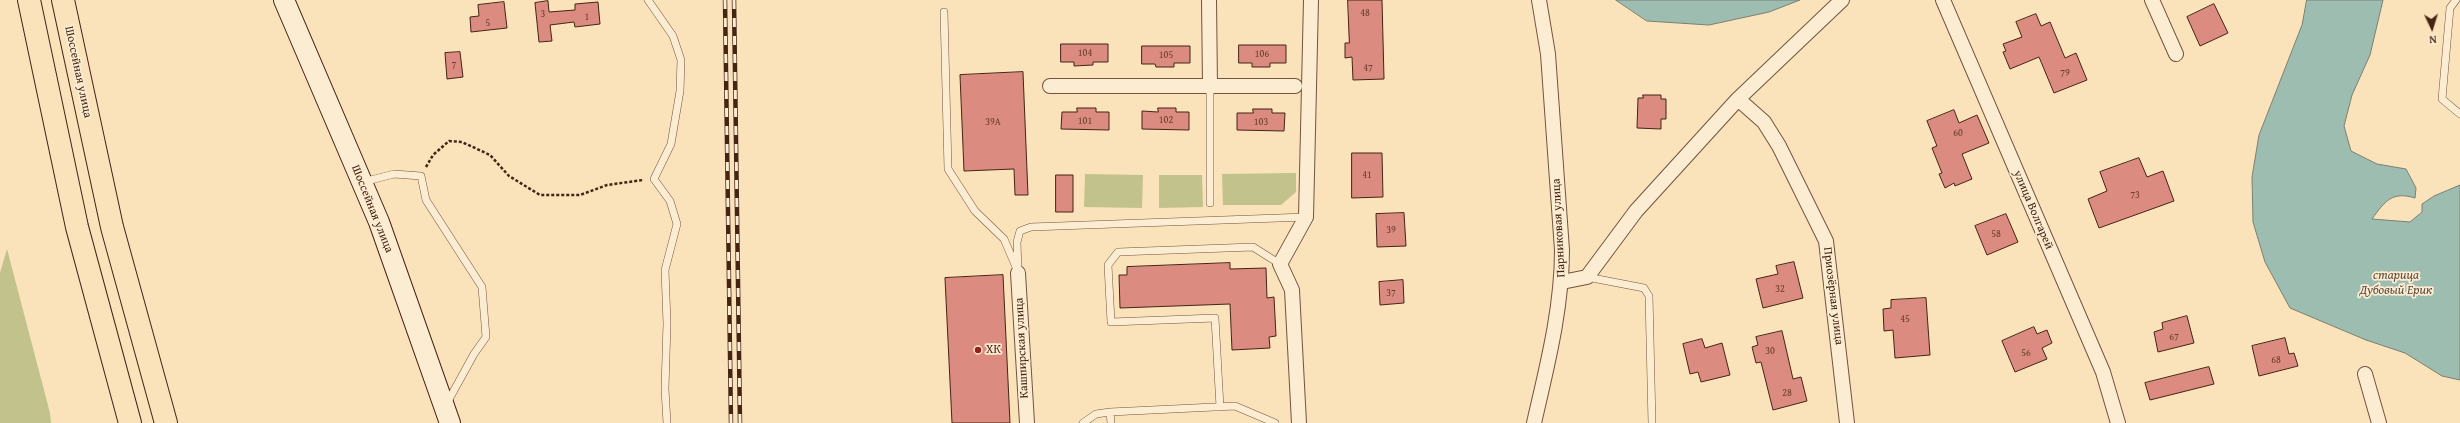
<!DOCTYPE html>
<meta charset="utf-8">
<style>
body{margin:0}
#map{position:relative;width:2460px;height:423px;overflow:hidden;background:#fae2ba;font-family:"Gentium Book Plus",serif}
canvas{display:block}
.north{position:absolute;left:2412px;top:8px;width:40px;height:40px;-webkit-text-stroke:3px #fcecd2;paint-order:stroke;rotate:176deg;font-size:11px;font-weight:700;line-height:16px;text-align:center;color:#452414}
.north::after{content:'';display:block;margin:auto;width:14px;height:18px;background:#452414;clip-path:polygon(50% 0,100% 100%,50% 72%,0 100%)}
</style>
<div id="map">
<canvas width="2460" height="423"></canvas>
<div class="north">N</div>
</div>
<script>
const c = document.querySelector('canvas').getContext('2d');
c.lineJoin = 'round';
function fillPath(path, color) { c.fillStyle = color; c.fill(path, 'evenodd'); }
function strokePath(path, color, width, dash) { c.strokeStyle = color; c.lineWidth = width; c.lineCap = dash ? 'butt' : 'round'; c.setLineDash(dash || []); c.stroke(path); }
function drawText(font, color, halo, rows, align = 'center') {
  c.font = font + ' "Gentium Book Plus",serif'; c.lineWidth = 3.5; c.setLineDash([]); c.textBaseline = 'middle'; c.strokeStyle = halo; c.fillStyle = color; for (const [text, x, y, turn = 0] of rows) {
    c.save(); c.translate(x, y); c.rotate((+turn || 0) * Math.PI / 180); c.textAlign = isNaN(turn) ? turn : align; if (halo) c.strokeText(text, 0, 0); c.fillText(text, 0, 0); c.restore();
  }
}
const green = new Path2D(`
 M1296,173V192L1281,205H1223L1222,174Z
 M1085,174L1143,175L1142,208L1084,207Z
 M1159,175H1202L1203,207L1159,208Z
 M7,249L50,413L51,423H0V273Z`);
const water = new Path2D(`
 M1616,0H1800L1769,12L1709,25L1647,21Z
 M2307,0H2383L2370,55L2352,95L2344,126L2351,151L2377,164L2406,169L2416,188L2415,198C2392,191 2385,201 2372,219L2410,222L2422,212V204L2434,196L2460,185V380L2442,376L2405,353L2366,340L2290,308L2265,262L2253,222L2252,177L2259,135L2302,25Z`);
const building = new Path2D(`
 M1348,0H1382L1384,79L1353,80L1352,57L1345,58V43H1349Z
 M548,1L549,12L575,10V4L598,2L600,24L575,27L574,22L550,25L552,41L539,42L535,3Z
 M504,2L507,28L471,32L470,17L479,16L478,5Z
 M2214,4L2228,33L2200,46L2187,17Z
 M2036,14L2041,26L2050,22L2065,58L2076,53L2087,80L2054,93L2039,57L2010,69L2003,52L2006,51L2003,44L2022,37L2016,22Z
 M1061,44H1108V62H1093V65L1074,66V62H1061Z
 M1239,45H1286V63H1270V67H1252V63H1239Z
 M1142,46H1190V63H1174V67H1156L1155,64H1142Z
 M460,52L463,77L447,79L445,53Z
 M1023,72L1028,195H1015L1014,169L964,171L960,75Z
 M1643,95H1661V99H1666V119H1661V129L1637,128L1638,98H1643Z
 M1077,108H1096V112H1109V130L1061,129L1062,112H1077Z
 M1158,108H1176V112H1189V130L1142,129V111L1158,112Z
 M1253,109H1272V113H1285L1284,131L1237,130V113H1253Z
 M1954,110L1959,123L1977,115L1989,143L1962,154L1972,179L1955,186L1954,183L1945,188L1939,174L1942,173L1932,148L1937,146L1927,121Z
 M1352,153H1382L1383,197L1352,198Z
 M2139,158L2147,177L2163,171L2174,201L2099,228L2088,199L2107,191L2100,172Z
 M1056,175H1073V212H1056Z
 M1404,213L1406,246L1377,247L1376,214Z
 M2006,214L2018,242L1987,255L1975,226Z
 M1794,262L1803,298L1763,308L1756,279L1778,274L1776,266Z
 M1230,263V269L1266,268L1267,298L1274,297L1276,336L1269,337L1270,348L1232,350L1230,304L1120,308L1119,275H1127V267Z
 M1003,275L1010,423H952L945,278Z
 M1403,280L1404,303L1380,305L1379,282Z
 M1926,298L1930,355L1895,358L1893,330L1884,331L1883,309L1891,308V300Z
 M2187,316L2194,343L2158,352L2154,332L2163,329L2162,323Z
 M2034,327L2037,334L2047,330L2052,343L2042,348L2047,359L2015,372L2002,341Z
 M1782,331L1793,379L1801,377L1807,401L1773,410L1761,362L1756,363L1752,347L1758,345L1756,337Z
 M2285,338L2289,354L2294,353L2298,366L2259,376L2252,346Z
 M1702,339L1705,348L1722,343L1730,375L1701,382L1698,372L1690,374L1683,344Z
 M2209,367L2214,384L2150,400L2145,383Z`);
const path = new Path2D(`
 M426,167L433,155L449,141L462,142L490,155L509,176L540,195H580L607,185L643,180`);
const service = new Path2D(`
 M648,0L673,36L681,60L680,91L671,144L654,179L670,201L677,224L665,270L667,323L665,389L667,423
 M2456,0L2450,8L2442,99L2460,114
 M944,12L948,169L975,211L1004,239L1016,267
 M1210,85V203
 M363,182L394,174L421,176L426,200L482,287L486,337L474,354L447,403
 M1018,273L1017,242L1020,231L1031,227L1306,217
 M1587,277L1644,288L1649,296L1652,423
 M1220,407L1215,318L1111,322L1108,265L1118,252L1253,247L1280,264
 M1083,423L1096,414L1110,412
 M1111,423L1110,412L1235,406L1275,423`);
const minor = new Path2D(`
 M1209,0L1210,85
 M1943,0L2103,372L2118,423
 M2152,0L2176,54
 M1050,86H1295
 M1738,99L1764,122L1779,146L1826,241L1847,423
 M1018,273L1027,423
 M1562,282L1587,277L1636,211L1738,99L1842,0
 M2365,374L2379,423
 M1299,423L1292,290L1280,264L1306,217L1311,0
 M1534,423C1547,366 1562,309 1562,250L1548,54L1539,0`);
const secondary = new Path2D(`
 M284,0L379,222L450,423`);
const primary = new Path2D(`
 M29,0L77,227L130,423
 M63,0L112,227L166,423`);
const rail = new Path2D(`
 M725,0L731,423
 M734,0L740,423`);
const markers = [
 [978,350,4,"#8f2418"]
];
const numberNames = [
 ["48",1365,13],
 ["3",543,14],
 ["1",587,17],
 ["5",488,23],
 ["104",1085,53],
 ["106",1262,54],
 ["105",1166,55],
 ["7",454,65],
 ["47",1368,68],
 ["79",2065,73],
 ["102",1166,120],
 ["101",1085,121],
 ["39А",993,122],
 ["103",1261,122],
 ["60",1958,133],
 ["41",1367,175],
 ["73",2135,195],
 ["39",1391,230],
 ["58",1996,234],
 ["32",1780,289],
 ["37",1391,293],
 ["45",1905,319],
 ["67",2174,337],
 ["30",1770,351],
 ["56",2026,353],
 ["68",2276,360],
 ["28",1787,393]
];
const streetNames = [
 ["Шоссейная улица",78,72,78],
 ["Шоссейная улица",372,209,68],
 ["улица Волгарей",2033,210,67],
 ["Парниковая улица",1559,228,-93],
 ["Приозёрная улица",1833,296,83],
 ["Кашпирская улица",1022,348,-93]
];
const poiNames = [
 ["ХК",986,350]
];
const waterNames = [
 ["старица",2396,276],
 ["Дубовый Ерик",2396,291]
];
fillPath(green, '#c2c28c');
fillPath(water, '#9ebdb1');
strokePath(water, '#7a8072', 1);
fillPath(building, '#db8b7f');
strokePath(building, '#452414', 1);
strokePath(service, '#72543e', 8);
strokePath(minor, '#72543e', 16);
strokePath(secondary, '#452414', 22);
strokePath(primary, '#452414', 24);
strokePath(path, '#452414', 2.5, [3, 2]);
strokePath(service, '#fcecd2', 7);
strokePath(minor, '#fcecd2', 14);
strokePath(secondary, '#fcecd2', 20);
strokePath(primary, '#fae2ba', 22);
strokePath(rail, '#452414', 4.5);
strokePath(rail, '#fcecd2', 3, [9]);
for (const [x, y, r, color] of markers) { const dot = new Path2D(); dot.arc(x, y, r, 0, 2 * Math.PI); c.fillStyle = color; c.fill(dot); strokePath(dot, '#fcecd2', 1.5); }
drawText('10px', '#6a3e2f', null, numberNames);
drawText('12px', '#452414', '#fcecd2', streetNames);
drawText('12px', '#452414', '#fcecd2', poiNames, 'left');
drawText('italic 13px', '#5b4a3b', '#fcecd2', waterNames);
</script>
